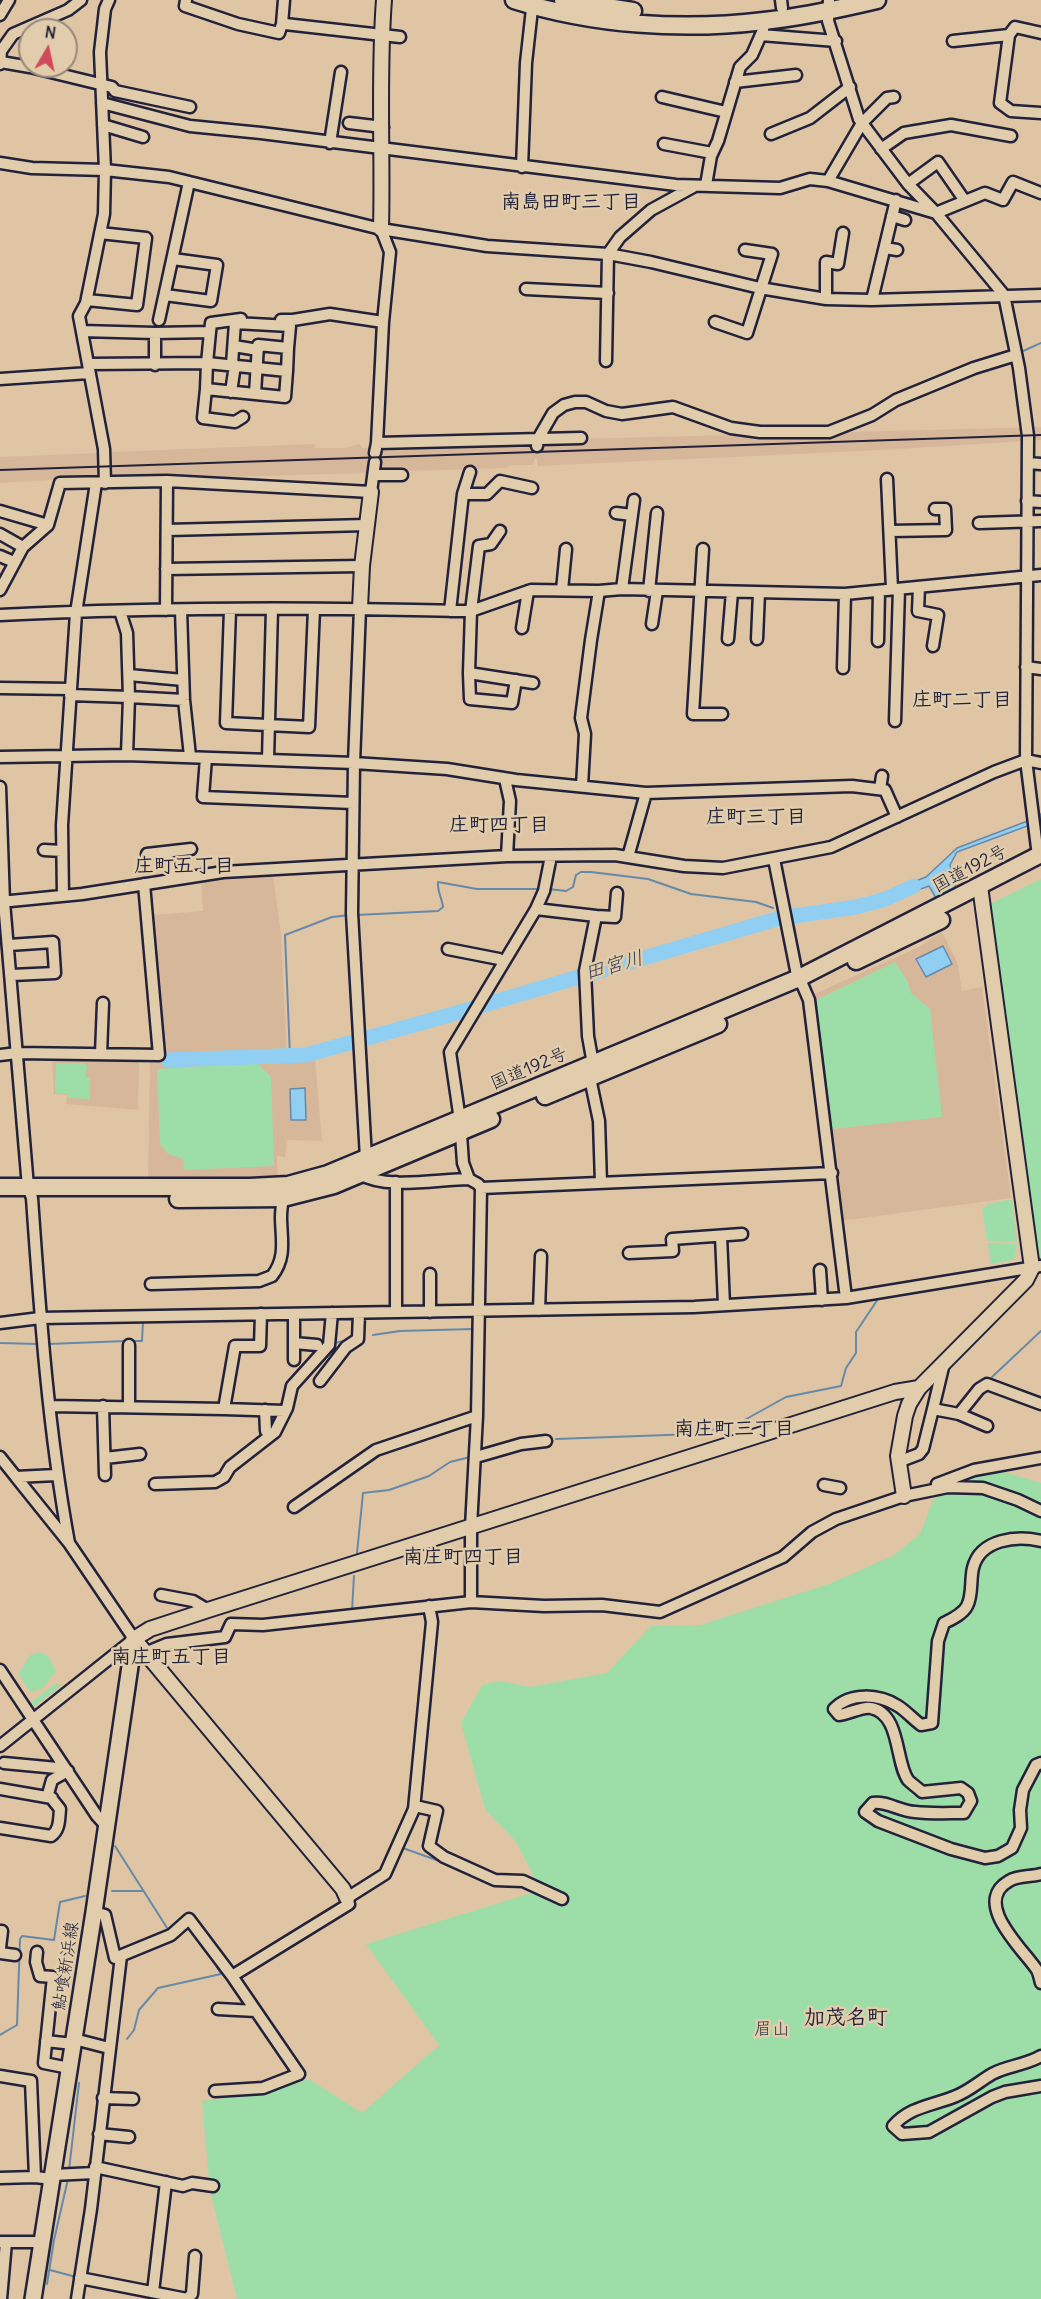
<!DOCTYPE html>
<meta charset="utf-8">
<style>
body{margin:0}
#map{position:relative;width:1041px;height:2299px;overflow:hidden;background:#e0c5a5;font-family:Delius,sans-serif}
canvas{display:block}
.north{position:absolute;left:18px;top:18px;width:60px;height:60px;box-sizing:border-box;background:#e1ccab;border:2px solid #95887e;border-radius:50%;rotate:9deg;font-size:16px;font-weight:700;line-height:24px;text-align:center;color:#22223b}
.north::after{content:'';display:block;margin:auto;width:21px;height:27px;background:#d1495b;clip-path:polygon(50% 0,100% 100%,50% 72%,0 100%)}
</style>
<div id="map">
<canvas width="1041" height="2299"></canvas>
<div class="north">N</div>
</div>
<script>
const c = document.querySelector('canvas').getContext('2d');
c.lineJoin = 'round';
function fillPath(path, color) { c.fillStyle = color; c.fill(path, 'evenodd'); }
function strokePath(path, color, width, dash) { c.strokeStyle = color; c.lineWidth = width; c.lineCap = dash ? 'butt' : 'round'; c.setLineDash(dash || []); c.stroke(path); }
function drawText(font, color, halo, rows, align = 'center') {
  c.font = font + ' Delius,"Klee One",sans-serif'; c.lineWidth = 5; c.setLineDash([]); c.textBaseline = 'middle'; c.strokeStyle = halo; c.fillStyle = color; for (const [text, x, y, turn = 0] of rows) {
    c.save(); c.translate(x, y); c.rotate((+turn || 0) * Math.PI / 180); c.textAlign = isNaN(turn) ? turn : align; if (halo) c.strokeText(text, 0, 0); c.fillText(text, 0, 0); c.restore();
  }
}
const built = new Path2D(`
 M1041,427V440L882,450L537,466V458H535L533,465H513L505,468L381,472L379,462L370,463L368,473L115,480L111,477L110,452L314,444L315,448H345L359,444L362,448H369L370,453L382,444Z
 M99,453L98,477L0,483V457Z
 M273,875L281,934L287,1059H315L322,1141L287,1140L285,1157L277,1156L278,1177L223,1178L213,1180L148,1179L150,1063L165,1062L153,915L203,911L201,881Z
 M942,932L958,964L962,991L982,987L1011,1198L840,1221L812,995L921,946Z
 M52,1058L139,1062L138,1110L66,1104L67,1095L54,1094Z`);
const green = new Path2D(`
 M1041,879V1261L1038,1262L988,910L990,904Z
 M895,962L908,982L911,993L930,1009L942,1117L832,1129L816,1000Z
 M56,1063H83L87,1066L86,1078H90L89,1099L68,1098L67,1094L55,1093Z
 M257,1063L271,1077L274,1166L184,1170L183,1159L168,1154L160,1144L157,1069Z
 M1012,1199L1017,1242L987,1241L982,1209L988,1204Z
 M988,1243L1017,1244L1014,1260L991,1264Z
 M997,1470L1041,1483V2299H237L210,2191L202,2101L256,2094L309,2079L362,2113L439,2045L366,1944L541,1890L516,1842L485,1809L461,1723L482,1685L499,1681L530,1687L607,1673L651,1626L700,1625L829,1584L894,1555L920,1534L933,1500L959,1482Z
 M41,1652L49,1657L56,1671L42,1689L30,1692L18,1674L30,1655Z
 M55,1684L63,1685L33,1707L31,1702Z`);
const water = new Path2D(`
 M1041,814V821L957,852L950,865L956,889L936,898L929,886L898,897L896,889L926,877L957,848L1030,820Z
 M943,946L952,964L926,977L916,959Z
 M305,1088L306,1120H291L290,1089Z`);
const stream = new Path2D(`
 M1021,352L1041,343
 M549,889L566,891L573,887L576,875L581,872H591L648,879L691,894L756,902L773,908
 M356,915L438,911L443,907C442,898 437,891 438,882L477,889H541
 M290,1056L285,935L332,917L350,915
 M373,1335L400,1331L473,1329
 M132,1341H142L143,1321
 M0,1343L39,1344
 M334,1343L349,1340
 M48,1344L126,1341
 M992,1377L1041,1331
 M556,1439L695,1434L741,1422L786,1397L841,1386L846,1368L856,1353V1332L880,1296
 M357,1553L363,1493L389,1490L429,1476L450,1462L470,1457
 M352,1611L354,1576
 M115,1846L169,1931
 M400,1847L442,1862
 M497,1885L524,1886
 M112,1891H142
 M180,1934L189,1928L203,1946
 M0,2035L17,2025L20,1939L22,1936L54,1940L60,1902L85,1896
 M127,2039L134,2030L139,2010L158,1988L221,1974L213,1960
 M69,2170L79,2083
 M50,2270L76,2277
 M47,2284L54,2240L68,2179`);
const river = new Path2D(`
 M168,1060L306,1055L446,1016L780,918L856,907L883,900L914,886`);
const minor = new Path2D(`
 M186,0L185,6L238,24L279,33L282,24H285L400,37
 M781,0L782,8
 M829,0L828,21L859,119L908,184L936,213L1004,295L1019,368L1028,436L1026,760L1038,856
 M0,15L9,0
 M282,24L284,0
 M761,35L836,41
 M1009,35L1000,103L1011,111L1041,113
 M953,41L1009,35L1015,27L1041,33
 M1,62L30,67L112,87L115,91L190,107
 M0,64L1,51L13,34L68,10L81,0
 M735,82L796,75
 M662,97L726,112
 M894,97L887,98L862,123L828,181L936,213L985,193L1003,200L1013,182L1041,193
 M102,103L190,126L261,133L676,185L780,188L810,179L828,181
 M349,123L383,127
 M103,125L143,137
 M771,134L810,118L850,87
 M330,143L341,72
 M664,144L712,153
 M881,149L904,133L951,125L1011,136
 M0,163L32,168L105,170L169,177L381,229L487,246L608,254L651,262L760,288L826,299L872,300L1041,295
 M522,167L526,63L533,0
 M908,184L938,162L965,201
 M706,185L711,156L718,141L740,67L752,55L763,30L764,21
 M892,216L905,220
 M885,248L897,250
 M526,289L608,293
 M165,295L211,301L217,265L173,259
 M826,299V262L838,264L843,233
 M87,300L137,305L146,238L100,233
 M872,300L896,200
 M159,320L189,182
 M281,320H293L330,314L383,322
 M715,322L747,333L772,254L745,250
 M82,331L155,333L210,332L207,363L287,371L285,397L206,389L207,363L88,364
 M210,332L211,323L241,319
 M234,346L258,350
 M606,361L608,254L620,237L651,210L693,187
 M232,364L235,323L290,326L288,348L258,345L255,394
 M155,365V333
 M287,371L288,348
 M0,379L89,373
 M206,389L203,418L235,422L243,417
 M231,392L235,365
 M377,443L581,438
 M537,446L538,439L553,413L564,405L575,402H586L606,411L622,414L673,407L731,428L760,432H829L872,415L896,400L974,368L1016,355
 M375,453L377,443L383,322L390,252L381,229
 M1028,463L1041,464
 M374,475H402
 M887,479L892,589
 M105,483L104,449L79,316L86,303L104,214L105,170L100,52L105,9L109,0
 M463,494L470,472
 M1027,501L1041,502
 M0,511L48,525
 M616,513L632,515
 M979,523L1041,521
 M167,530L367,525
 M500,531L491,544L479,546L471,611L469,673L533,683
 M890,531L946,530L945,509H935
 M0,534L23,547
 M703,549L693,714H722
 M0,556L14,562
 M166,569L362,566
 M919,587L918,611L938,615L933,646
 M622,589L634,500
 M0,590L23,547L48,525L60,483L167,481L371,492L375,462
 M562,590L566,549
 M649,591L657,513
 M360,608L354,763L352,913L366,1158
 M166,610L167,481
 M181,610L184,700L190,756
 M230,610L226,723L309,727L314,609
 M450,611L463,494H487L500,481L532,488
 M0,615C154,607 309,607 463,611H471L531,590L599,591L622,589L845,594L1041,575
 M652,624L657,591
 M522,628L528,591
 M728,639L732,592
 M757,639L759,593
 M878,641L879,591
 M1026,667L1041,669
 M843,668L845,594
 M469,673L470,699L512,703L516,680
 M129,675L183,680
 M0,688L70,689
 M70,695L129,697L127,633L120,611
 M895,721L899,589
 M127,755L129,697L184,700
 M0,757L127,755L354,763L447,769L516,780L646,793L852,786L885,790L897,817
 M206,758L203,797L353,803
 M268,759L272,609
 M505,779L510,801L507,856
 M582,786L585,734L581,718L591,640L599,591
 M0,787L4,902L28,1187L32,1198C40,1313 48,1429 69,1543
 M880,789L882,776
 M44,850L62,851
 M167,853L172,879
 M147,854L191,849
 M628,857L646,793
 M774,859L796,970L809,1000L846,1298L1041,1266
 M63,896L62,825L76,613L96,483
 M0,902L82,894L223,872L507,856L615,855L684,866L723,868L831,847L994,772L1026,760L1041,763
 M536,909L596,916L585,971L588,1036L593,1064
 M596,916L615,917L617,893
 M9,945L53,942L55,973L12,975
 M448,949L499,959L503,963
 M101,1054L103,1003
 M0,1055L17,1053L159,1055L144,884
 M590,1078L599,1121L601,1183
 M360,1174C386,1190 438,1179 469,1179
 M481,1188L832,1173
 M721,1236L724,1305
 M629,1253L673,1251L672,1239L742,1234
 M820,1270L822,1300
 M151,1284L259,1281L272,1276C287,1257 281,1238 281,1217C281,1211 282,1204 283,1198
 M539,1310L541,1256
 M396,1312V1182
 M430,1312V1274
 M261,1314L260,1346H235L224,1409L285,1411
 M0,1323L40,1318L694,1307L846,1298
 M294,1343L317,1345
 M294,1360V1314
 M944,1363L933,1409L959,1414L979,1389L987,1384L1041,1404
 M320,1381L346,1347L358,1339L359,1313
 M50,1406L224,1409
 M103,1406L105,1475
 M129,1406V1345
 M265,1410L266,1431
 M959,1414L987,1426
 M0,1457L16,1477L56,1475
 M476,1457L521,1444L546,1441
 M105,1458L140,1454
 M898,1462L919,1454L923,1449L933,1409
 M155,1484L215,1482L224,1477L230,1467L275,1432L287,1408L292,1386L329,1345L332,1313
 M937,1484L974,1470L1041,1458
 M824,1485L840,1488
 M294,1507L376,1450L477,1416
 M1041,1541C1017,1535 980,1539 973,1568C970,1580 973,1595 967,1606C963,1614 952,1619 944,1623L938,1641L932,1723L921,1725C913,1719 906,1711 898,1706C879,1694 850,1692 834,1709L839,1715C849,1714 863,1706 871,1708C901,1714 895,1762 908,1780C912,1784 918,1788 922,1792L961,1788L968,1793L971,1801L964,1813C948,1813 931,1814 915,1812C899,1811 887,1801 873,1803L865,1812L878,1821L951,1849L985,1858L998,1856L1012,1848L1021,1828L1020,1810L1023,1790L1036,1765L1041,1763
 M161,1595L193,1601L208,1610
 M471,1602V1527L477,1416L481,1188L478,1184L469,1179L463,1163L460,1120L450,1052L536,909L544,891L551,856
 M145,1653L167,1644L225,1637L231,1624L263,1625L471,1602L544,1606L602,1605L660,1612L783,1557L812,1532L836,1519L904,1496L948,1487L983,1488L1018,1500L1041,1511
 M0,1670L97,1816L107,1827
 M0,1746L134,1639L69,1543L16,1477
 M4,1763L57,1768L64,1767
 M0,1789L52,1798
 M415,1806L437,1811L429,1846L444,1857L495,1880L523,1881L562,1899
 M0,1828L51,1836C60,1830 59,1819 60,1809L48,1794L52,1780L68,1771
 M1041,1874C1031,1877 1018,1875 1009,1881C971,1903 1024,1950 1037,1970C1039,1974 1040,1979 1041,1983
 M94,1912L105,1915L115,1958L171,1935L189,1919L232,1976L299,2074L263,2088L215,2091
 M0,1931H2L0,1948
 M37,1952L36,1962L40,1976L53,1977L44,2063L69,2068
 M0,1953L15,1955
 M232,1976L349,1904L347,1898L385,1874L414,1809L432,1622L429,1606
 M218,2009L256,2011
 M74,2039L109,2048
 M46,2041L73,2044
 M1041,2056C1026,2065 1006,2066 992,2074C980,2081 969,2091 956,2096C932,2106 911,2106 893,2126L902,2134L929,2132L992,2097L1005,2092L1041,2086
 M0,2076L31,2081L35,2177L52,2179
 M103,2098L133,2099
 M99,2134L129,2137
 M95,2167L183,2186L192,2183L213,2186
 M53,2175L94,2173
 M0,2178L35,2177
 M1,2242H42
 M80,2278L187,2299
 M153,2292L166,2182
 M1,2299L6,2242
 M77,2299L91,2209L121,1956
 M187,2299L192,2294L195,2256`);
const tertiary = new Path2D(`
 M381,229C383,153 378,76 384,0
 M360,608L362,566L371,492
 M904,1496L898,1456L905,1416L909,1404L919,1388L1026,1280L1032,1268L980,886
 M347,1898L343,1889L134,1639L150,1629L208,1610L895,1392L919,1388`);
const secondary = new Path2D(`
 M33,2299L94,1912L134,1639`);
const primary = new Path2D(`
 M514,0C593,25 682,31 764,21C802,17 839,9 877,0
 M563,0L633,11`);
const trunk = new Path2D(`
 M856,961L941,920
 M545,1096L718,1024
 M0,1187H250L288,1185L328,1174L799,978L1041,854
 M178,1199L283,1198L334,1185L491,1119`);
const rail = new Path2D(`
 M0,470L1041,435`);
const streetNames = [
 ["国道192号",970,869,-28],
 ["国道192号",529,1069,-23],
 ["鮎喰新浜線",66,1966,-81]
];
const parkNames = [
 ["眉山",772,2030]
];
const neighbourhoodNames = [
 ["南島田町三丁目",571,202],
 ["庄町二丁目",962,700],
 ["庄町三丁目",756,817],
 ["庄町四丁目",499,825],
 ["庄町五丁目",184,866],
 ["南庄町三丁目",734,1429],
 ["南庄町四丁目",463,1557],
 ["南庄町五丁目",171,1657]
];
const waterNames = [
 ["田宮川",614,966,-16]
];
const quarterNames = [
 ["加茂名町",846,2018]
];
fillPath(built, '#d7b79a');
fillPath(green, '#9ddea8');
fillPath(water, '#91cff2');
strokePath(water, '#658aa9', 1.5);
strokePath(stream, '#658aa9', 2);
strokePath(river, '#91cff2', 15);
strokePath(minor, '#22223b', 15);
strokePath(tertiary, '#22223b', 18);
strokePath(secondary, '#22223b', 20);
strokePath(primary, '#22223b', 21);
strokePath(trunk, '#22223b', 21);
strokePath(minor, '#e1ccab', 10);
strokePath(tertiary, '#e1ccab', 14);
strokePath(secondary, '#e1ccab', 15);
strokePath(primary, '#e1ccab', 16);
strokePath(trunk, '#e1ccab', 16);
strokePath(rail, '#22223b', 2);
drawText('18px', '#22223b', '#e1ccab', streetNames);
drawText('18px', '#343e4b', '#e1ccab', parkNames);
drawText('bold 20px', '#22223b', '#e1ccab', neighbourhoodNames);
drawText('italic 20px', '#333c56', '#e1ccab', waterNames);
drawText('bold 21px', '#22223b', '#e1ccab', quarterNames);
</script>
